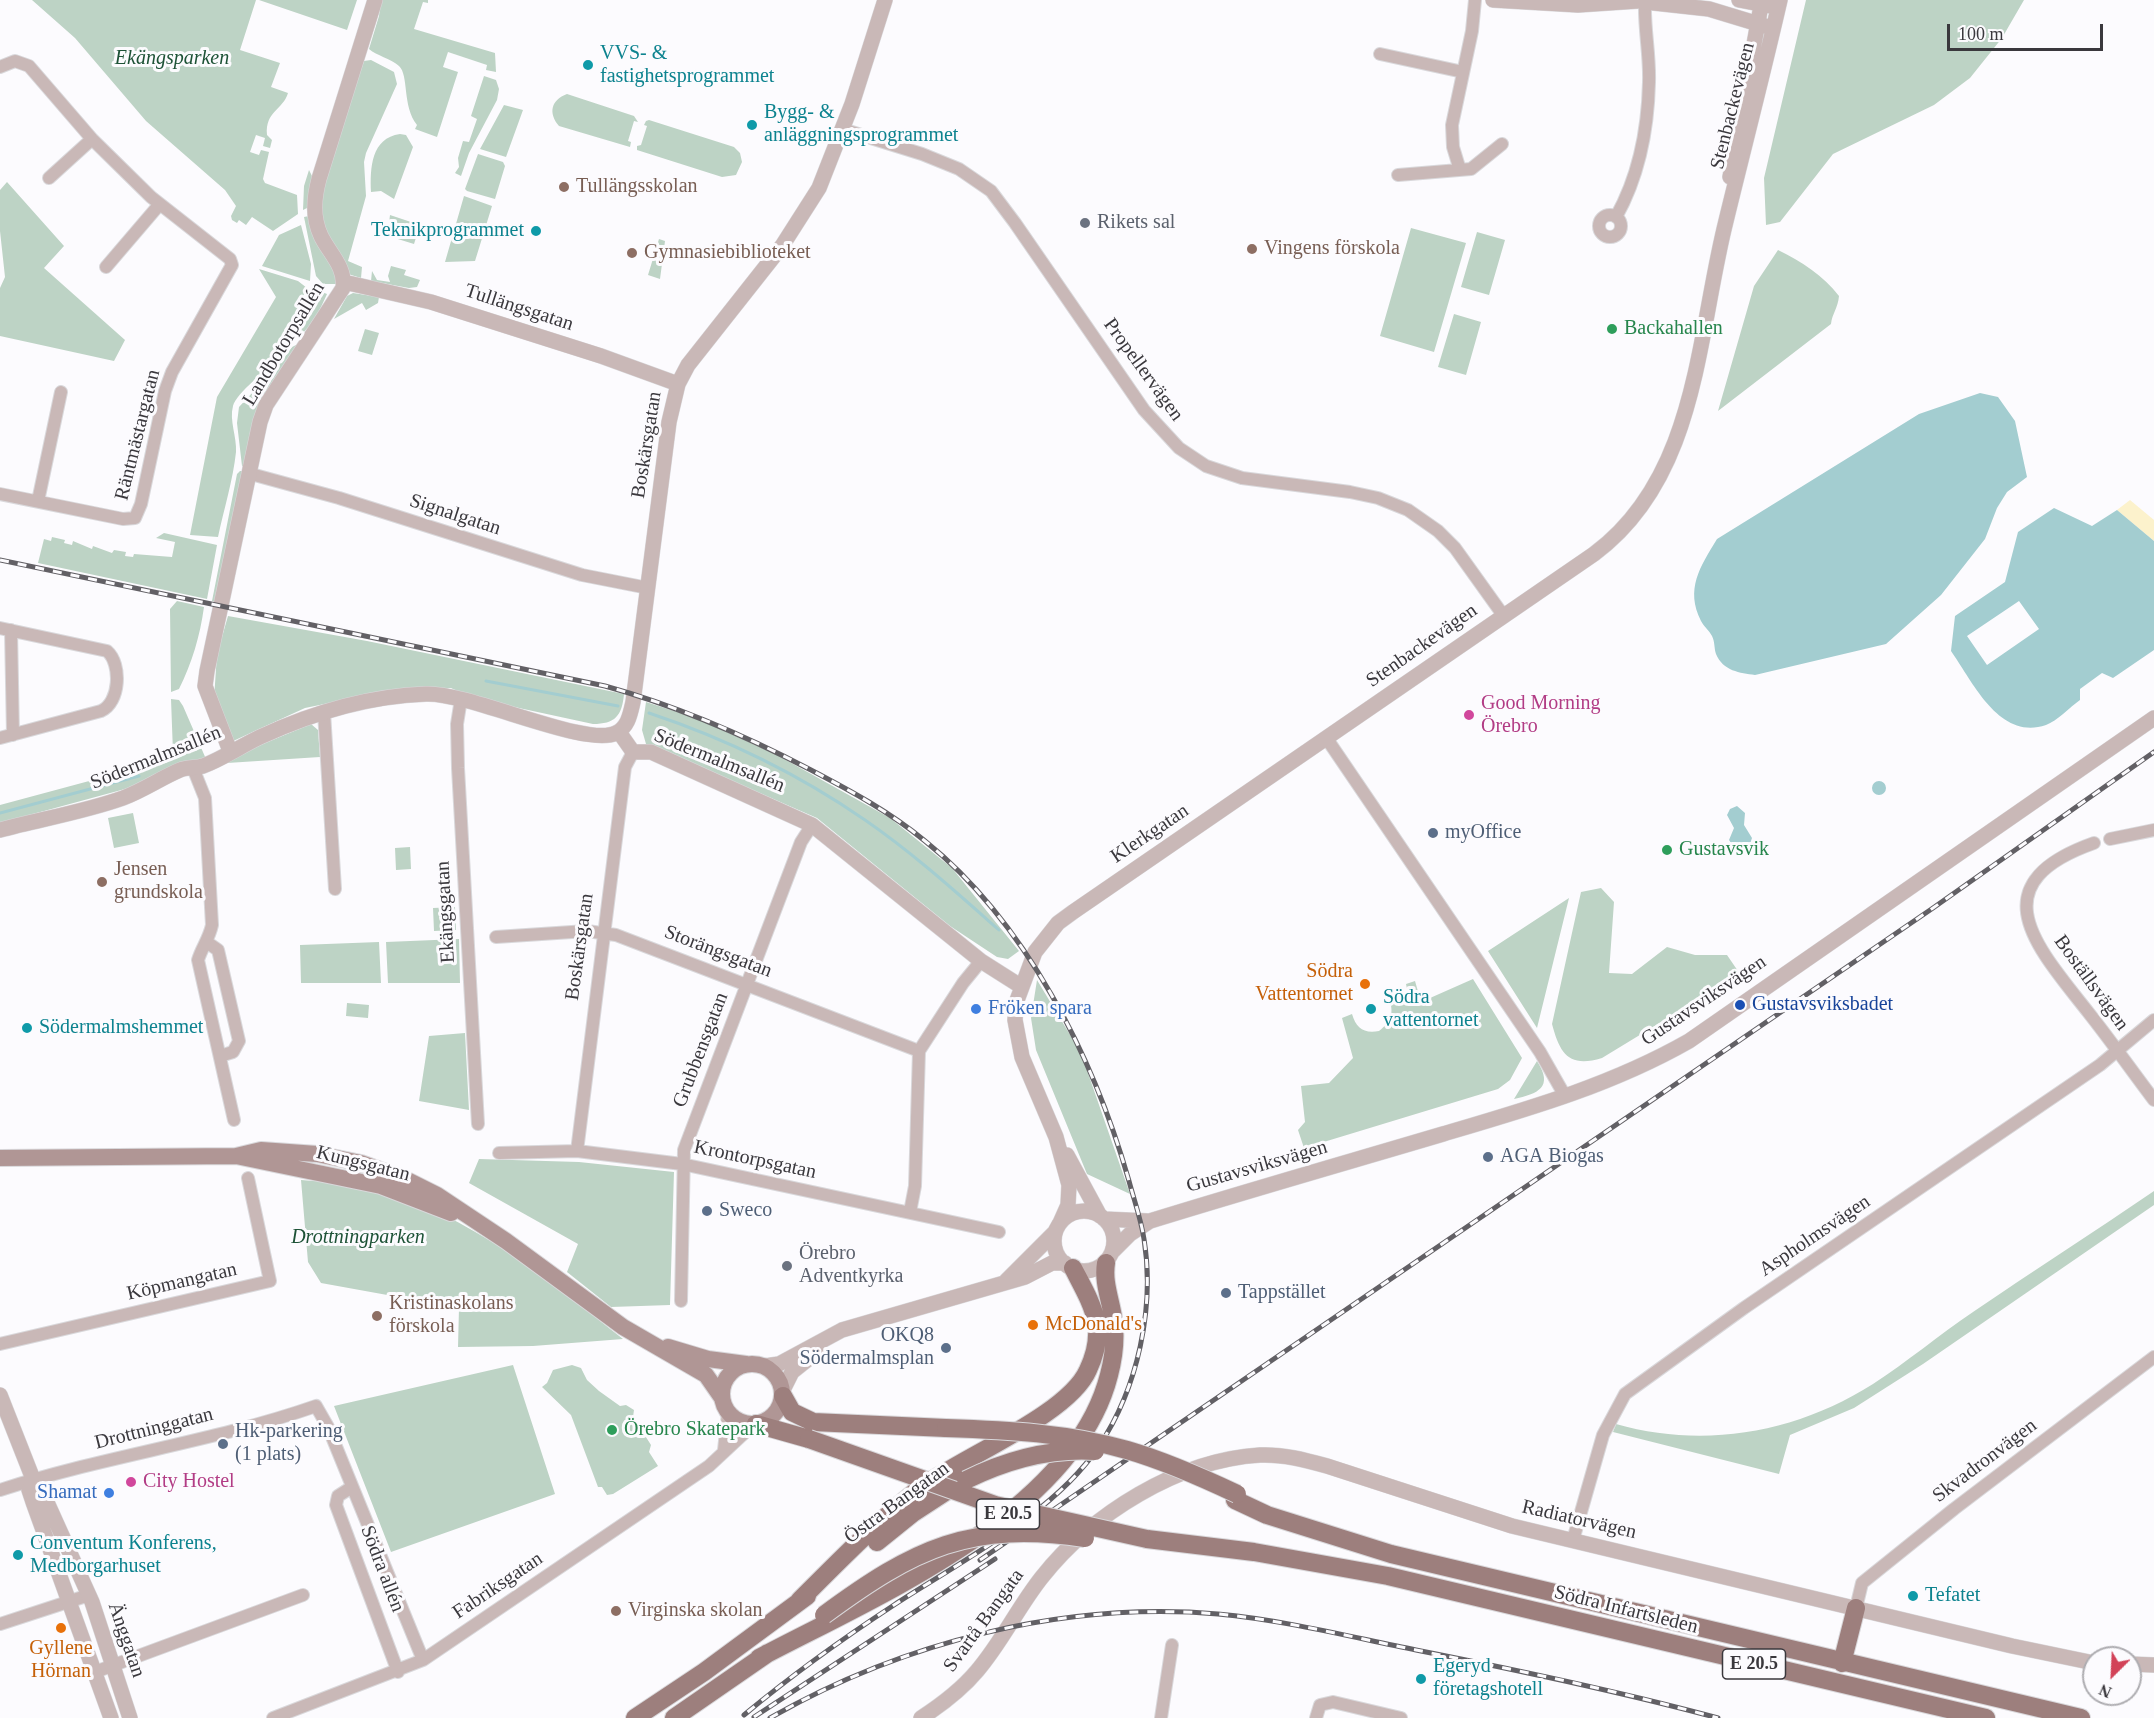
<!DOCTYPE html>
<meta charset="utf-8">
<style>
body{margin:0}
#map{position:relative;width:2154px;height:1718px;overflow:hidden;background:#fcfbfe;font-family:Georgia,serif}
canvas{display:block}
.north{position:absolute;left:2082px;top:1646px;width:60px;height:60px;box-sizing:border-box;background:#fcfbfe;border:2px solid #aeadb1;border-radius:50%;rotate:204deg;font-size:16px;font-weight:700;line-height:24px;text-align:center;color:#3a383d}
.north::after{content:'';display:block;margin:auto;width:21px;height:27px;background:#d24258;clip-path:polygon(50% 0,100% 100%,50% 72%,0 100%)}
.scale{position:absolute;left:1947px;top:24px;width:156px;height:27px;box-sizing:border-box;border:3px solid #3a383d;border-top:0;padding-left:8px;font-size:18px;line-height:21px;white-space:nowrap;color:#3a383d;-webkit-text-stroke:4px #fcfbfe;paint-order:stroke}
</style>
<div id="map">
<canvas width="2154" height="1718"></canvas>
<div class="north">N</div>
<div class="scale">100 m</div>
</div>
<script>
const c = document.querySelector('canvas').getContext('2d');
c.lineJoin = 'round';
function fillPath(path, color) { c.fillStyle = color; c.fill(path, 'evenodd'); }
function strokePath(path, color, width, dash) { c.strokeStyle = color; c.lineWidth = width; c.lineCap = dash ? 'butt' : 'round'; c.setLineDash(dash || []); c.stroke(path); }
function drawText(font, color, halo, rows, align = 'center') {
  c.font = font + ' Georgia,serif'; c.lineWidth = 6; c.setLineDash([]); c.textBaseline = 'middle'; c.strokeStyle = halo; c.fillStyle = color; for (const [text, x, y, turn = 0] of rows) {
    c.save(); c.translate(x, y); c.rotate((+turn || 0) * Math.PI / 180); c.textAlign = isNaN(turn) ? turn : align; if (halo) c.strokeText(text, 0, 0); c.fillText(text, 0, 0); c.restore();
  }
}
const green = new Path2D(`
 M32,0H256L240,50L280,63L271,87L288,93C283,110 265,111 267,135L272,140L270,148L263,146L265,138L256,135L250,152L259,155L261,150L269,152L263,179L265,183L297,195L298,214L273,231L252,217L246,225L239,220L237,223L232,220L231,216L236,206L225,190L146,121L75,38Z
 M259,0H357L347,30Z
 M381,0H428V3L423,2L414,29L495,53L496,72L486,70L487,65L448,52L443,67L458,72L437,137L415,129L417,125C402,106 409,75 399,66C390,58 377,56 369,49L379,16Z
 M1806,0H2024L2002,38L1970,78L1934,105L1833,154L1780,222L1766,225L1764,178Z
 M371,60L394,72L397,84L366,153L364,162L366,196L348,261L362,267L361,278L348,274C338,254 323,232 321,210C318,175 352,97 364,61Z
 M484,76L496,80L499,89L497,100L469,153L461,176L455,173L459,167L458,158L463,141L469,142L477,119L471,116Z
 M567,94L634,116L638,122L634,121L628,141L631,142L630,147L559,126C548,113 551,100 567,94Z
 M504,105L523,110L506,157L480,149Z
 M649,120L734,147L740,153L742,162L736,175L722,177L637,150V146L641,145L647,126L644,125L646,121Z
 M400,134L406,135L413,147L394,199L381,191L371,192C370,168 371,138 400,134Z
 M478,154L503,162L505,166L495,199L467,191L465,189Z
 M309,170L312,176L309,207L303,210L304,186Z
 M7,182L64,246L44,268L125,340L114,361L0,336V288L5,277L0,231V190Z
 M464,196L492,206L475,261L445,262Z
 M390,215L417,224L414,228L388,231Z
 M309,216L336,275V284H323L316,276L304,217Z
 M301,225L311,264L310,281L262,266L279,235Z
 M419,228L414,244L388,236L415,231Z
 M1411,228L1466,243L1434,352L1380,336Z
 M1477,232L1505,240L1489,295L1461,287Z
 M659,239L665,241L660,279L648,275Z
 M1778,250C1802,262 1823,275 1839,296C1838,308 1832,314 1831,324L1718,411L1754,286Z
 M391,266L406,270L404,275L420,280L417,287L409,288L371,281L372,271L377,280L390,282L388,276Z
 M259,269L298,281L307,288C296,310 293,336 279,355C269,369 236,393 233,406C229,420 237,437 236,452C233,480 224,509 218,537L190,535L217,397L276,297Z
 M317,290L327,294L315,320L301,335L304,337L297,338C298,323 303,297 317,290Z
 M353,293L379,297L378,303L366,310L362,303L334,319L347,296Z
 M1454,314L1481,322L1466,375L1438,367Z
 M365,329L379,333L372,355L358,351Z
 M296,345L300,348L244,467L242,466L237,423L239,407L282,361L292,347Z
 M240,471H244L216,602L212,601L237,474Z
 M164,533L217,545L207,599L38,563L44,539L51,541L52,537L65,540L64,543L72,545L73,541L92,549L93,546L112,553L114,550L126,552L125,556L133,557L134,554L172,557L175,542L156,538Z
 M177,601L204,607C200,636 192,663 179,689L171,692L170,609Z
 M228,616L367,641L624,694C622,716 615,724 593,724L505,705L481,703L451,688H403L305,708L231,742L214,699L217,654Z
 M171,699L179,700L183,706L206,759L136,786L0,823V805L156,763L173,753Z
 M646,702L696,718L777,755L890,818L952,868L1019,951L1008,959L997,957L950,926L817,818L646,744L642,730Z
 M311,724L318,730L320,757L227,763L229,758Z
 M133,813L139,843L114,848L108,818Z
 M410,847L411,869L396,870L395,848Z
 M1601,888L1614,902L1609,973L1632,974L1667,947L1695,955H1727L1740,974L1602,1058C1569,1068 1560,1054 1552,1024L1581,892Z
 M1569,898L1537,1028L1488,951Z
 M455,907L456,930L434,931L433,908Z
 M459,939L460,983H388L386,942Z
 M379,942L381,983H301L300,945Z
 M1473,979L1522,1058L1510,1080L1498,1089L1304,1148L1298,1130L1305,1122L1301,1086L1329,1083L1353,1058L1342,1018L1352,1014C1356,1028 1364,1034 1379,1031C1392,1021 1394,1013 1389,998L1408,993L1406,984L1415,981L1421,1002Z
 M1037,980L1081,1053L1130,1194L1087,1174L1036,1050L1031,1018Z
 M347,1003L369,1005L368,1018L346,1016Z
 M465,1033L469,1110L419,1101L429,1036Z
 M1537,1061C1554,1087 1538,1094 1514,1099Z
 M479,1159L579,1162L674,1172L670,1305L611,1307L567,1272L578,1244L469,1183Z
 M301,1180C325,1182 351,1182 374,1188C469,1214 547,1279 623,1339L533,1346L458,1347L459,1308L321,1283L308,1262Z
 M2154,1191V1205L1923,1364L1854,1408L1790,1435L1779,1474L1613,1432L1616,1424C1704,1449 1796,1433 1873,1384C1907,1362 1939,1335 1973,1312C2033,1271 2094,1232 2154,1191Z
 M513,1365L555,1494L391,1552L334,1406Z
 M572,1365L581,1368L587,1380L599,1391L620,1406L626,1405L634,1410L633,1417L639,1424H644L648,1430L644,1434L651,1445L649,1452L658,1466L613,1494L607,1495L602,1487H598L571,1415L542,1387L547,1383L553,1370Z`);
const sand = new Path2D(`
 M2130,500L2154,520V541L2117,510Z`);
const water = new Path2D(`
 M1980,393L1998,397L2015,421L2027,477L2007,492L1997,508L1985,539L1941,595L1886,644L1755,675C1740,673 1723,671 1716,654C1714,648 1715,642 1712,636C1709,630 1704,627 1701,621C1685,589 1700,567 1717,539L1919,414Z
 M2054,508L2092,526L2117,510L2154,541V650L2113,678L2102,673L2080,689V700C2070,707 2057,721 2046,725C1999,741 1973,682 1951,651L1955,616L2005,582L2018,532ZM2019,601L2039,629L1987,665L1967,636Z
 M1872 788a7 7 0 1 1 14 0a7 7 0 1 1-14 0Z
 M1737,806L1745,813L1744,825L1752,838L1749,847L1735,849L1729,840L1734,828L1727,815L1730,809Z`);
const stream = new Path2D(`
 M486,681L618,706
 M649,713C724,738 800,775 865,820C913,853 956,892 999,930
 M0,813L139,776`);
const minor = new Path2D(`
 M1380,54L1463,72
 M0,67L15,61L29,66L92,139L151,197L230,259L232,265L172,372L165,391L141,504L135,518L123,519L0,494
 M842,129L922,154L959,169L991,191L1015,223L1144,410L1179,448L1206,466L1242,478L1350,492L1378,498L1408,510L1438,531L1455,548L1503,615
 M1460,170L1453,147L1452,125L1472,31L1475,0
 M1398,175L1471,169L1502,144
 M49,178L92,139
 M1599 226a11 11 0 1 1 22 0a11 11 0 1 1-22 0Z
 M1616,217C1639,176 1648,128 1649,82C1650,55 1644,29 1645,2
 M106,267L159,205
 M251,474L339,498L582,575L648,588
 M38,501L61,392
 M0,628L107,651C122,664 120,703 101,711L0,738
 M11,630L13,735
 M461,699L457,724L458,768L478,1124
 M324,712L335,889
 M1327,739L1540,1052L1565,1096
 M193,768L205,798L212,925C209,939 202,947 198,960L234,1120
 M2110,839L2154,830
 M2094,843C1978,884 2036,946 2088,1012C2111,1041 2132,1071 2154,1100
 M496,937L587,931L616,935L919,1051
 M208,943L218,950L239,1041L233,1052L220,1056
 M577,1151L625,767L633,752
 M499,1153L577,1151L682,1164L999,1232
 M910,1212L915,1186L919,1051L963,983L981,961
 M681,1301L684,1150L801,842L812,825
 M0,1344L270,1281L248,1178
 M724,1450L728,1413
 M352,1487L338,1496L336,1505L398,1672
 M0,1490C104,1456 213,1442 316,1406L328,1427L423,1660
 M1573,1540L1603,1435L1625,1394L1744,1308L2100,1065L2154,1020
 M1856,1608L1862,1583L1954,1509L2154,1357
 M0,1624L89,1595
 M95,1672L303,1595
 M273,1718L423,1660L709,1466L753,1425
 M1161,1718L1172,1645
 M1316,1718L1320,1705L1333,1702L1401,1718`);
const tertiary = new Path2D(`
 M1493,0L1578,5L1653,0
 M1739,0L1770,6
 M1645,2L1709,9L1765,26
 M1730,177L1762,0
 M344,282L431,302L601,356L678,384
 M619,732L633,752H651L812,825L981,961L1022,987
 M230,751L205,686L207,671L260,422L266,405L343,288C346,267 329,253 321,236C312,216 314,198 319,179L375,0
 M0,830C41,819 84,812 123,798C144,790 161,778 180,770C187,767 196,768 203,766C222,759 241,746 260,737C312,713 368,696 426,694C469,692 586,748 616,733C628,727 630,715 633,702L669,422L678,384L688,365L782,246L819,188L852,104L885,0
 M1067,1155L1100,1216
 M1054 1241a30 30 0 1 1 60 0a30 30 0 1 1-60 0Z
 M1104,1219L1147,1221
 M1060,1223L1068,1205L1069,1185L1056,1137L1022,1057L1015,1020L1016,1003L1035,952L1058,923L1073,912L1594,554C1698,477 1697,336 1726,221C1744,147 1763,74 1780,0
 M1113,1251L1130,1234L1150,1221C1247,1191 1345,1163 1443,1134C1528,1109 1612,1085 1689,1041L2154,718
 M1006,1281L1055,1232
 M765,1366L779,1364L842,1330L1025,1277L1052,1263H1065
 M783,1390L792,1372L817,1352
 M0,1395L33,1479L41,1489L92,1602L130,1718
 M33,1479L29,1490L33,1502L111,1718
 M2130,1664L2154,1665
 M921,1718C941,1705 961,1690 977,1671C1002,1642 1018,1607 1042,1577C1092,1514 1178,1460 1260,1455C1283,1454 1305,1460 1327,1466L1512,1526L2012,1646L2094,1663`);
const secondary = new Path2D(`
 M236,1156L261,1150L317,1154L361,1163L405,1179L437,1195L506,1241L623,1327L706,1375L722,1398
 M0,1158L236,1156L381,1186L451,1213
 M668,1347L708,1359L746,1364
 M722 1394a30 30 0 1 1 60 0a30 30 0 1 1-60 0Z`);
const primary = new Path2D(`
 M783,1396L792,1412L813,1422L946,1428
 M756,1424L809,1439
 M1235,1500L1267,1515L1391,1554L2081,1718
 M1147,1539L1254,1552L1388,1576L1986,1718
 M877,1542L913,1513L959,1483
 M799,1601C836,1564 874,1525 915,1492C957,1459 1068,1416 1088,1370C1108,1328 1092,1305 1073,1268
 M759,1658C874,1597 1074,1514 1109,1375C1114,1356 1116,1336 1113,1317C1110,1298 1103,1282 1106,1263
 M1842,1663L1856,1608
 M635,1718L704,1672L807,1596
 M674,1718L768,1653`);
const rail = new Path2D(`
 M0,560L605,686C678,706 744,735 811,770C851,791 890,812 925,841C1026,922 1094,1058 1129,1181C1134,1200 1141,1219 1144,1239C1155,1307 1138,1388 1099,1446C1056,1512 960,1562 894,1605C842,1639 792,1675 744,1715
 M980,1560L1933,908L2154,752
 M754,1717L995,1559
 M770,1718C903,1642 1064,1601 1218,1614C1284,1620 1351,1637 1416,1650C1517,1670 1618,1691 1718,1718`);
const primaryBridge = new Path2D(`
 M946,1428C1007,1430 1068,1433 1127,1450C1165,1461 1201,1477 1237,1494
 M809,1439L995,1505L1147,1539
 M966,1480C1007,1460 1049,1448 1095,1451
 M824,1615C915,1548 970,1521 1085,1538`);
const markers = [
 [588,65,6,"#0f9aa8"],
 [752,125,6,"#0f9aa8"],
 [564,187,6,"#8d6e63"],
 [1085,223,6,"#6b7280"],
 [536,231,6,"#0f9aa8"],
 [1252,249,6,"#8d6e63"],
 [632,253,6,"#8d6e63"],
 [1612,329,6,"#2e9e5b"],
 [1469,715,6,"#d1479c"],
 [1433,833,6,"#5c6f8a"],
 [1667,850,6,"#2e9e5b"],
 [102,882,6,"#8d6e63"],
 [1365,984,6,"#e8710a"],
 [1740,1005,6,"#1a4fb4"],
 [976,1009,6,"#3f7fe0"],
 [1371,1009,6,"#0f9aa8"],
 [27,1028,6,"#0f9aa8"],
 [1488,1157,6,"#5c6f8a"],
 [707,1211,6,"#5c6f8a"],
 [787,1266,6,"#6b7280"],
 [1226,1293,6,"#5c6f8a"],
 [377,1316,6,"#8d6e63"],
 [1033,1325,6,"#e8710a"],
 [946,1348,6,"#5c6f8a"],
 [612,1430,6,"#2e9e5b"],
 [223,1444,6,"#5c6f8a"],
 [131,1482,6,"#d1479c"],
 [109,1493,6,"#3f7fe0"],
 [18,1555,6,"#0f9aa8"],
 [1913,1596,6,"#0f9aa8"],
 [616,1611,6,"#8d6e63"],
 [61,1628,6,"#e8710a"],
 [1421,1679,6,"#0f9aa8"]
];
const shields = [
 [1008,1514,63],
 [1754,1664,63]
];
const shieldNames = [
 ["E 20.5",1008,1514],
 ["E 20.5",1754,1664]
];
const cultureNames = [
 ["VVS- &",600,54],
 ["fastighetsprogrammet",600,77],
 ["Bygg- &",764,113],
 ["anläggningsprogrammet",764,136],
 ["Teknikprogrammet",524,231,"right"],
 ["Södra",1383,998],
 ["vattentornet",1383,1021],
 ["Södermalmshemmet",39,1028],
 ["Conventum Konferens,",30,1544],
 ["Medborgarhuset",30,1567],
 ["Tefatet",1925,1596],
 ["Egeryd",1433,1667],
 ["företagshotell",1433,1690]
];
const parkNames = [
 ["Ekängsparken",172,59],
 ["Drottningparken",358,1238]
];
const streetNames = [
 ["Stenbackevägen",1733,106,-76],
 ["Tullängsgatan",519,308,18],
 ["Landbotorpsallén",284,344,-59],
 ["Propellervägen",1143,370,54],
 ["Räntmästargatan",138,435,-76],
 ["Boskärsgatan",647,445,-81],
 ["Signalgatan",455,515,18],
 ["Stenbackevägen",1422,646,-35],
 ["Södermalmsallén",156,758,-22],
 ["Södermalmsallén",719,761,22],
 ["Klerkgatan",1150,834,-34],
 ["Ekängsgatan",446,912,-93],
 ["Boskärsgatan",580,947,-82],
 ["Storängsgatan",718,952,21],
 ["Boställsvägen",2091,983,54],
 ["Gustavsviksvägen",1704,1001,-34],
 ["Grubbensgatan",701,1050,-69],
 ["Krontorpsgatan",755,1160,12],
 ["Kungsgatan",363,1164,14],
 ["Gustavsviksvägen",1257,1167,-16],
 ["Aspholmsvägen",1815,1236,-34],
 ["Köpmangatan",182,1282,-13],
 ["Drottninggatan",154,1429,-14],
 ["Skvadronvägen",1985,1461,-37],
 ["Östra Bangatan",897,1503,-36],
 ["Radiatorvägen",1579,1520,13],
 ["Södra allén",382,1569,69],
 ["Fabriksgatan",498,1586,-34],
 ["Södra Infartsleden",1626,1610,14],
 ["Svartå Bangata",984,1621,-54],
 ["Änggatan",126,1640,71]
];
const educationNames = [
 ["Tullängsskolan",576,187],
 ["Vingens förskola",1264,249],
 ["Gymnasiebiblioteket",644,253],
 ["Jensen",114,870],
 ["grundskola",114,893],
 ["Kristinaskolans",389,1304],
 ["förskola",389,1327],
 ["Virginska skolan",628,1611]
];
const worshipNames = [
 ["Rikets sal",1097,223],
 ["Örebro",799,1254],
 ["Adventkyrka",799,1277]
];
const leisureNames = [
 ["Backahallen",1624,329],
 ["Gustavsvik",1679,850],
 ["Örebro Skatepark",624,1430]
];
const hotelNames = [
 ["Good Morning",1481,704],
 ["Örebro",1481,727],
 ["City Hostel",143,1482]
];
const serviceNames = [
 ["myOffice",1445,833],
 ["AGA Biogas",1500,1157],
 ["Sweco",719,1211],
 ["Tappstället",1238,1293],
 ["OKQ8",934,1336,"right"],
 ["Södermalmsplan",934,1359,"right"],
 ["Hk-parkering",235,1432],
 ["(1 plats)",235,1455]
];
const foodNames = [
 ["Södra",1353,972],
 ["Vattentornet",1353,995],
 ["McDonald's",1045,1325,"left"],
 ["Gyllene",61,1649,"center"],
 ["Hörnan",61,1672,"center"]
];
const transitNames = [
 ["Gustavsviksbadet",1752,1005]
];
const shopNames = [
 ["Fröken spara",988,1009],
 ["Shamat",97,1493,"right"]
];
fillPath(green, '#bdd3c5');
fillPath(sand, '#fcf2cc');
fillPath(water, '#a3cdd0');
strokePath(stream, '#a3cdd0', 3);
strokePath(minor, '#d9d8db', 14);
strokePath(tertiary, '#d9d8db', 16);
strokePath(secondary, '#d9d8db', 18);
strokePath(primary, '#d9d8db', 20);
strokePath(minor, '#c9b8b7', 12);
strokePath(tertiary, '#c9b8b7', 15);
strokePath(secondary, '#b09695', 16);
strokePath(primary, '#9d7f7d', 18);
strokePath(rail, '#626065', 5);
strokePath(rail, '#fcfbfe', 3, [9]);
strokePath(primaryBridge, '#d9d8db', 20, []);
strokePath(primaryBridge, '#9d7f7d', 18);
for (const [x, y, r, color] of markers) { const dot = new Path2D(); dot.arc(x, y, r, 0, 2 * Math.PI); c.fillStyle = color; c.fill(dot); strokePath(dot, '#fcfbfe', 2); }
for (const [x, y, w] of shields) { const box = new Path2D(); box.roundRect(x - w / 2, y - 15, w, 30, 4.5); c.fillStyle = '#fcfbfe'; c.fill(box); strokePath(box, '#3a383d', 1.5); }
drawText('bold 18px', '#3a383d', null, shieldNames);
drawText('20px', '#0d838f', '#fcfbfe', cultureNames, 'left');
drawText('italic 20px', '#1d5236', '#fcfbfe', parkNames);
drawText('20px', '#3a383d', '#fcfbfe', streetNames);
drawText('20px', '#785e54', '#fcfbfe', educationNames, 'left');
drawText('20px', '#5b616d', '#fcfbfe', worshipNames, 'left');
drawText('20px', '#27864d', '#fcfbfe', leisureNames, 'left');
drawText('20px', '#b23c85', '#fcfbfe', hotelNames, 'left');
drawText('20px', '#4e5e75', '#fcfbfe', serviceNames, 'left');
drawText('20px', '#c56008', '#fcfbfe', foodNames, 'right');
drawText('20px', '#164399', '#fcfbfe', transitNames, 'left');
drawText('20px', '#366cbe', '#fcfbfe', shopNames, 'left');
</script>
